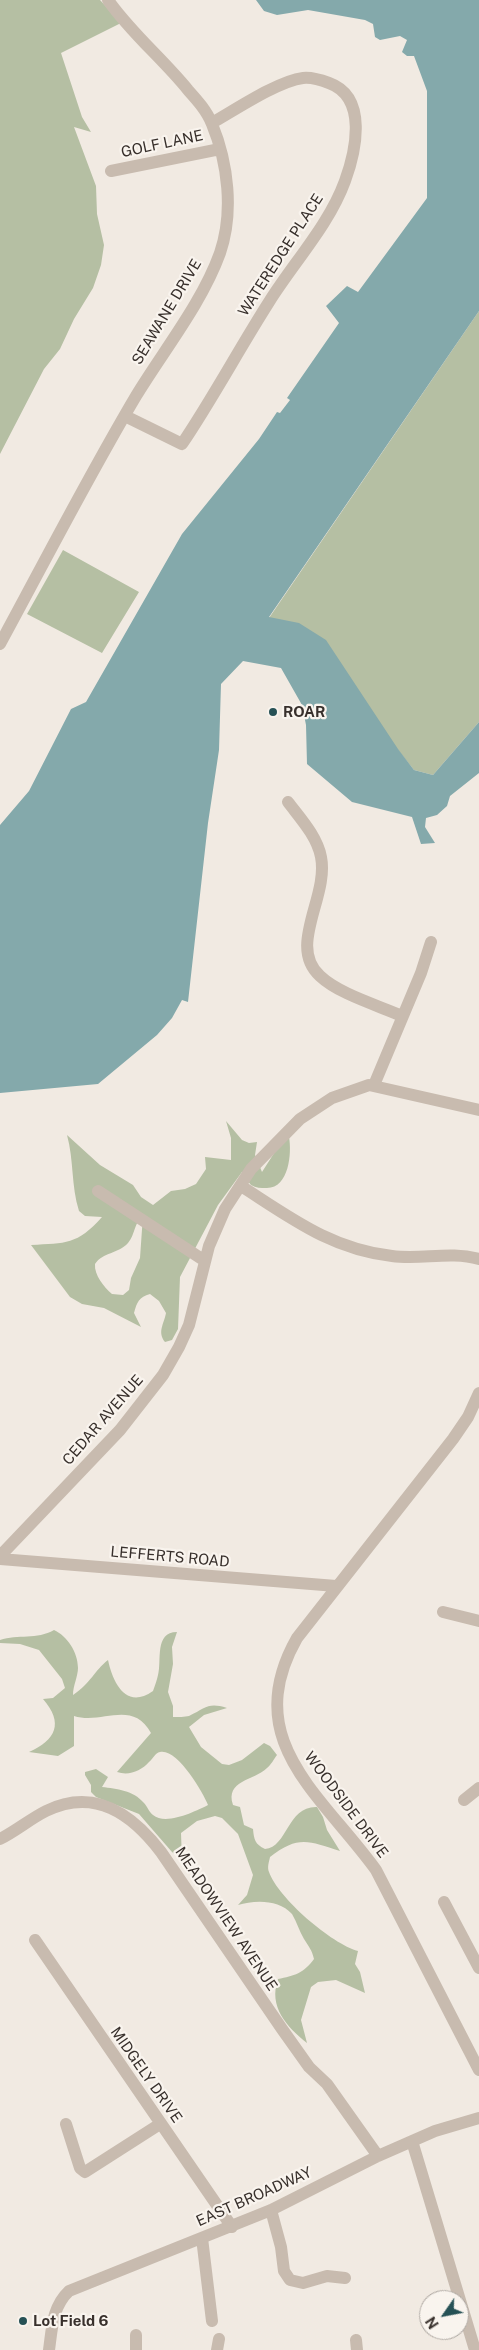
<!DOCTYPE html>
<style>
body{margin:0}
#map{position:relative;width:479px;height:2350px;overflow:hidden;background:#f1eae2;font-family:"Public Sans",sans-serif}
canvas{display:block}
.north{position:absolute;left:419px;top:2290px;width:50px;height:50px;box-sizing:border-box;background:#f9f4ee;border:1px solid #aca6a0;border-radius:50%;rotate:237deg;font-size:14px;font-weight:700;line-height:20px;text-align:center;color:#38302c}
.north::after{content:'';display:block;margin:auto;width:18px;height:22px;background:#265155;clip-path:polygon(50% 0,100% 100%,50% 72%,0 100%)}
</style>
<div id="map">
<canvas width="479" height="2350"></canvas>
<div class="north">N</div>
</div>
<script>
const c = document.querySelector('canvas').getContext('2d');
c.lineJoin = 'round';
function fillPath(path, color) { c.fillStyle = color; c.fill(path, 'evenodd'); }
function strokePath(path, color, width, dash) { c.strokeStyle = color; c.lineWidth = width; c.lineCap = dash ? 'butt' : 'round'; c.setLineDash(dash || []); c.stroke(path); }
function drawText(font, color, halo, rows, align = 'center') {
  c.font = font + ' "Public Sans",sans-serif'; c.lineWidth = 4.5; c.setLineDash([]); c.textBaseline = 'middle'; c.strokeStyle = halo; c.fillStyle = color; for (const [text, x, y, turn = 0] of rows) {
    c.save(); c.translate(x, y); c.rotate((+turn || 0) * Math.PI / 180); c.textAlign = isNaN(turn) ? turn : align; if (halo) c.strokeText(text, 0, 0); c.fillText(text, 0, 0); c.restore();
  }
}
const green = new Path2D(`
 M0,0H100L121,23L61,53L82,117L91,132L74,127L96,186L97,214L104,245L101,265L93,288L74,319L60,349L44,369L0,454Z
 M479,311V722L433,775L414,770L398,750L269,618Z
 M63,550L139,592L102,653L27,614Z
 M226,1121L242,1140L249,1143L257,1142L255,1155L262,1172L278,1147L289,1137C292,1153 289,1189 266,1188C261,1188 256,1188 251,1185C248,1182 245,1176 242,1172L218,1205L180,1277L178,1329L172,1340L165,1342C157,1332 164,1324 166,1313L159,1301L150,1294C139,1297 137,1302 134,1313L141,1327L104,1308L82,1304L70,1297L31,1245C66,1243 77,1245 102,1217L85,1216L79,1211C71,1186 74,1160 67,1135L100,1165L133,1185L141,1197L153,1205L171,1191L185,1189L196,1184L206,1169L205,1157L231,1160V1138ZM143,1215L140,1258L131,1278L129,1290L123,1295L112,1294C104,1287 94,1275 95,1264C103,1252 118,1254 128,1243C135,1235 134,1223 143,1215Z
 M54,1630C67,1636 78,1652 78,1668C78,1676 73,1686 73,1695C91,1683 94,1671 108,1660C113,1683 126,1710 153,1691C155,1685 157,1680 158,1675C162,1661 154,1632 177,1632L172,1647L173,1664L168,1692L173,1706V1717C178,1717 185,1717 189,1716C206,1708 208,1702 227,1708L204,1715L189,1727L201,1747L222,1764L229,1765L242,1760L264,1743L270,1746L277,1755C274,1759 271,1765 267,1768C254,1781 225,1780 233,1805L240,1807L244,1825L253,1829C254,1840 255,1844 265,1849C288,1847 287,1806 317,1807L323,1817L327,1830L340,1851C309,1841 298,1835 270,1857C269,1862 267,1867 269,1872C278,1898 332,1944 358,1951L355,1964L360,1972L365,1993L336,1980L318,1982L311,1987L301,2020L307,2043C287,2027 268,2007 278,1979C294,1976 304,1973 314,1959C312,1950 309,1947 304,1939C299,1931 297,1922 292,1914C279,1899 254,1900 238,1905L247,1895L253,1875L238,1834L222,1818L215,1816L197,1821L181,1833L182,1860L172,1852L139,1814L96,1797L91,1792V1785L85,1775V1772L96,1769L108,1777L102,1787C117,1789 133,1790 144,1803C147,1806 149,1812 153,1815C166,1826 196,1811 208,1805C203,1792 177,1748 160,1752C155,1753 153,1759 149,1762C141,1771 129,1776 117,1772L151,1733C132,1699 102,1725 74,1716V1746L58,1756L29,1752C56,1740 64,1723 43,1699L53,1698L65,1688L62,1679L39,1650L20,1644L0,1643V1640C18,1634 37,1640 54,1630Z`);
const water = new Path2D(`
 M256,0H479V311L269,617L299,623L326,640L398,749L414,770L433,775L479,722V773L450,796L447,806L437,815L426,818L425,827L435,843L421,844L412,817L352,802L307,764L306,725L302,705L281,668L243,661L221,684L219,750L208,823L188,1002L182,1000L172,1018L157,1035L98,1084L0,1093V825L29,791L71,709L86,702L182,534L259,439L277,412L280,413L290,400L287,398L339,323L326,306L347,286L358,292L427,198V91L414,56H407L402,52L407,40L400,36L380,40L375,37L373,24L365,20L308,10L277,15L264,11Z`);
const minor = new Path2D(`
 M111,171L220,149
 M125,416L182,444C213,398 239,349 269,302C294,262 329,225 345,181C356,151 368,97 329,83C321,80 312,77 303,78C278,81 235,110 212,123
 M0,644C45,561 88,477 136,396C164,350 202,303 220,253C234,212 228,163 212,124C207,111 197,100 188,90C163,59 131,33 108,0
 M288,802C300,818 317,836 321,857C329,897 287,946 320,976C339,994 377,1005 402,1016
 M374,1085L421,973L431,942
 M241,1186C291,1218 331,1249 392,1256C421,1260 450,1251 479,1259
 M98,1191L205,1261
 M479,1393L468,1417L453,1439L297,1638C239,1740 321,1794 376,1870L479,2070
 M0,1556L120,1430L163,1375L179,1347L189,1325L209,1246L225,1209L251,1169L300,1119L332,1098L369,1085L479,1110
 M0,1559L336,1586
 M443,1612L479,1621
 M464,1800L479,1788
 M0,1839C16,1831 30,1819 46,1811C95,1787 132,1814 161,1852L282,2029L309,2067L327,2084L378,2156
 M444,1902L479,1968
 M35,1940L232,2227
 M66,2124L80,2168L85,2172L160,2124
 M412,2141L475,2350
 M271,2210L281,2247L284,2271L290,2280L303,2283L327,2276L345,2278
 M202,2238L212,2321
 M136,2335V2350
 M356,2340L357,2350
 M49,2350C52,2329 52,2307 69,2291L271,2210L378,2156L435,2131L479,2118
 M217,2350L219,2339`);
const markers = [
 [273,712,5,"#265155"],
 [23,2321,5,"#265155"]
];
const streetNames = [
 ["GOLF LANE",162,144,-12],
 ["WATEREDGE PLACE",281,255,-57],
 ["SEAWANE DRIVE",167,312,-59],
 ["CEDAR AVENUE",103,1420,-49],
 ["LEFFERTS ROAD",170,1557,5],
 ["WOODSIDE DRIVE",346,1805,53],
 ["MEADOWVIEW AVENUE",226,1919,56],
 ["MIDGELY DRIVE",146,2075,55],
 ["EAST BROADWAY",254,2197,-24]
];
const poiNames = [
 ["ROAR",283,712],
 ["Lot Field 6",33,2321]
];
fillPath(green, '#b5bfa3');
fillPath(water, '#84a9ab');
strokePath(minor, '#c8bbaf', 12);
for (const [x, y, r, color] of markers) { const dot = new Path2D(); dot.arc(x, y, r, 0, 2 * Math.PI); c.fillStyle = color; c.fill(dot); strokePath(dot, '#f9f4ee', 2); }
drawText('15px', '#38302c', '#f9f4ee', streetNames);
drawText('bold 15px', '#38302c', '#f9f4ee', poiNames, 'left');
</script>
